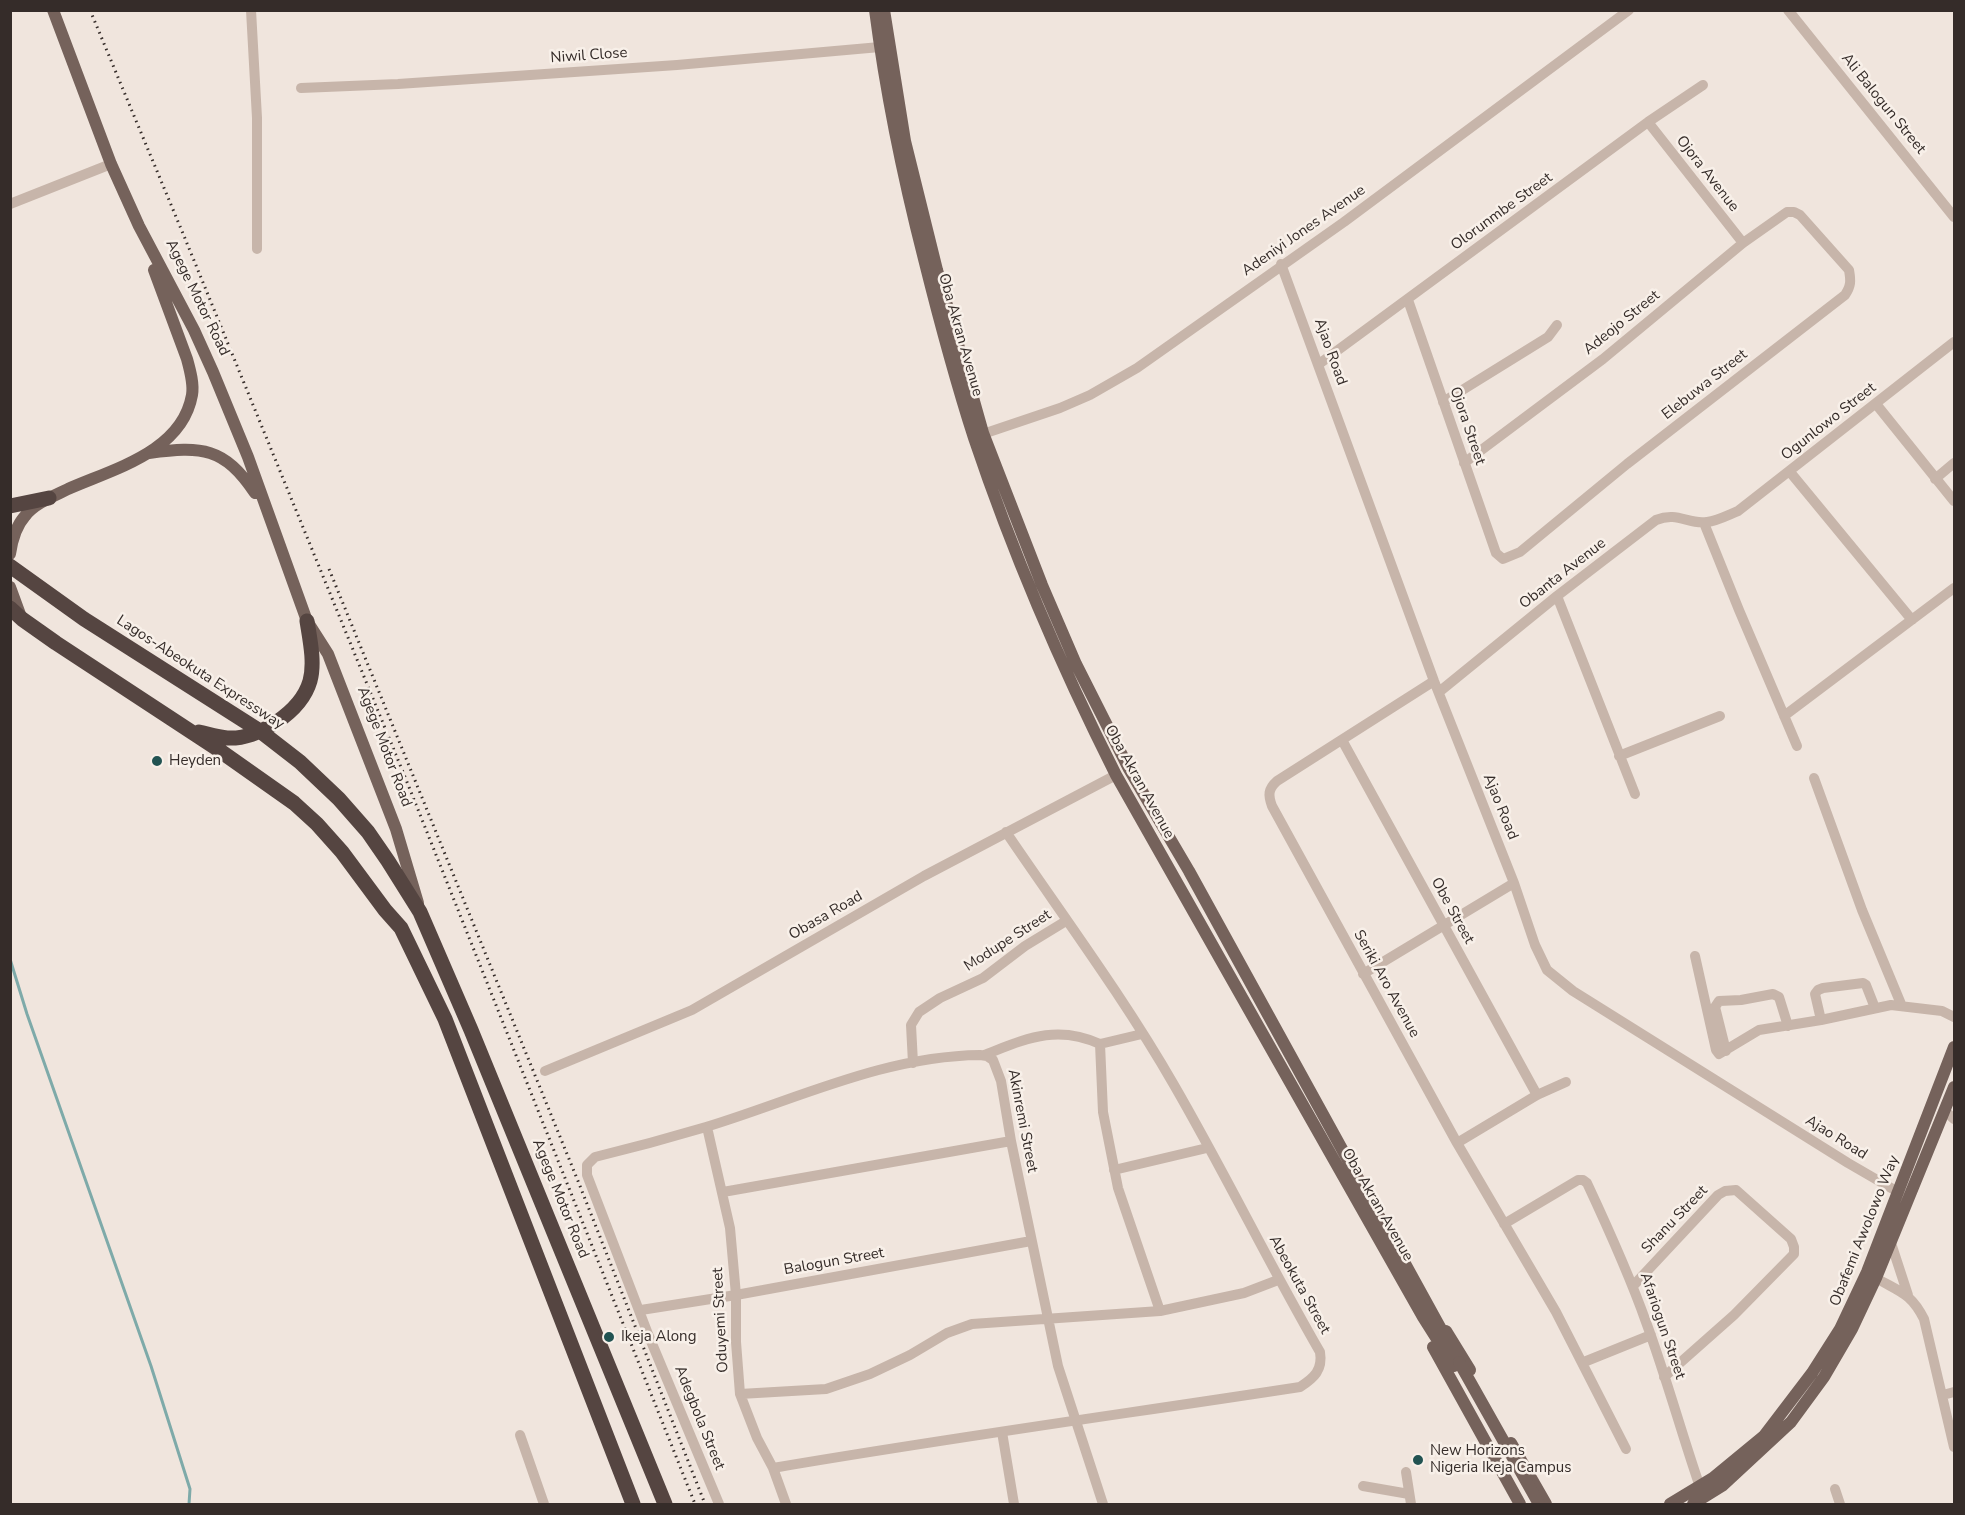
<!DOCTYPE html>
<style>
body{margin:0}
#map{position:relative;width:1965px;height:1515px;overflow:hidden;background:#f0e5dd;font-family:"Nunito Sans",sans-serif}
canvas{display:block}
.frame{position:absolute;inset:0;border:12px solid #352c29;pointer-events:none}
</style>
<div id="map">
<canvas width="1965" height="1515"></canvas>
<div class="frame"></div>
</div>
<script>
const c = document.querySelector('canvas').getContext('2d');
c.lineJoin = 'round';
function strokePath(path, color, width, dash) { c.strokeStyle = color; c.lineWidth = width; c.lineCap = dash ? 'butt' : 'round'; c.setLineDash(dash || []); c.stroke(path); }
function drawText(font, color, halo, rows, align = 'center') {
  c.font = font + ' "Nunito Sans",sans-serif'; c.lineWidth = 5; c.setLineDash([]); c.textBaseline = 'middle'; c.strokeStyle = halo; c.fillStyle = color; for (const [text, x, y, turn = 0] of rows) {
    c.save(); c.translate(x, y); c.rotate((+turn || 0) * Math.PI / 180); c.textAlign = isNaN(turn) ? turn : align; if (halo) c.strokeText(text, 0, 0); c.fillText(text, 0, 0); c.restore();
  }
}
const stream = new Path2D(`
 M10,959L27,1014L151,1366L190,1489L189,1504`);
const minor = new Path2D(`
 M251,10L257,118V249
 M1788,10L1954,217
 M301,88L398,84L677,65L880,47
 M1648,122L1743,243
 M10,204L111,164
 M1281,264L1434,681L1514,883L1535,945L1547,970L1573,991L1848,1163L1898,1192
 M1408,300L1496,553L1503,559L1520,552L1627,464L1845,295C1851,286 1851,281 1849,270L1800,215L1794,212H1787L1743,243L1603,359L1464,463
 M1319,364L1648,122L1703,85
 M1443,402L1548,337L1557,325
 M1876,404L1954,501
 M977,436L1060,408L1090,395L1137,368L1344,222L1629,10
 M1790,472L1912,620
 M1935,479L1954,463
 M1704,523L1739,610L1797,746
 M1557,596L1635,794
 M1434,681L1277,781C1268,789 1268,795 1272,806L1457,1143L1556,1312L1626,1449
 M1439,692L1557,596L1656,520C1678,511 1688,525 1707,522C1717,521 1728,515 1738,511L1954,342
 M1784,716L1954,588
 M1342,740L1537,1095
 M1619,756L1720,716
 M1814,778L1862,910L1901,1004
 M1695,956L1716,1050L1719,1054L1759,1030L1821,1020L1891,1005L1942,1011L1954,1017
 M1363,974L1514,883
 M1821,1020L1815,994L1818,990L1823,988L1863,983L1866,985L1875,1008
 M1142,1034L1100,1044L1103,1112L1118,1188L1160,1311
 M1726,1051L1715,1007L1719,1001L1741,1000L1773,994L1779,997L1788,1026
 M984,1055C1026,1039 1056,1024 1100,1044
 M913,1063L911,1025L919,1012L940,998L983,978L1025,946L1066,921
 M545,1071L692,1010L924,876L1116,775
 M1945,1111L1954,1119
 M707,1127L730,1228L736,1295V1342L740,1394L757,1438L773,1468L786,1504
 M1457,1143L1537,1095L1566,1082
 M1114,1170L1207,1148
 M723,1192L1011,1141
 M1504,1224L1578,1180H1583L1587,1183C1608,1228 1629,1274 1646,1322C1666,1376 1681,1432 1700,1487
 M1891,1243L1908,1295
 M1876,1278C1900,1292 1911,1293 1924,1319L1954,1447
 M1633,1286L1718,1195L1725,1191L1736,1190L1791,1239L1794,1247V1254L1734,1315L1664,1377
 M641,1310L736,1295L1031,1241
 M1584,1362L1651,1335
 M740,1394L826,1389L870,1374L910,1355L947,1333L972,1324L1160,1311L1244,1293L1278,1280
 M1943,1395L1954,1392
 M1002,1432L1014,1504
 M520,1435L544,1504
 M773,1468C948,1438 1124,1414 1300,1387C1314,1378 1323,1370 1320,1352C1269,1264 1225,1173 1174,1085C1124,998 1063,916 1006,832
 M1406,1472L1411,1504
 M1363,1486L1409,1494
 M1835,1489L1840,1504
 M719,1504L648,1334L587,1175V1165L595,1157C632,1148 669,1138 706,1127C795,1100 884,1056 980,1055L987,1056L993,1060L1001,1081L1011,1141L1058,1366L1103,1504`);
const major = new Path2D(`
 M53,10L111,164L139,226L194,330L213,372L248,457L307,621L328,654L396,829L418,903
 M875,10C886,95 903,177 924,259C939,319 955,379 974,438C1013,554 1061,666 1116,775L1423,1317L1454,1366
 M884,10L905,141L937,270L983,433L1042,585L1076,664L1129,769L1189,871L1447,1340
 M149,453C202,446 224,447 255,493
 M10,554C12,540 16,526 25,516C35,503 54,496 68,489C113,469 182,452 192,395C194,384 190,370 187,359L154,270
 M10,587L21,617
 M1446,1331L1470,1370
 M1433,1347L1520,1504
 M1511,1443L1546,1504
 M1670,1504L1713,1478L1764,1436L1812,1373L1840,1329L1867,1272L1954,1047
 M1693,1504L1722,1486L1791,1422L1824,1377L1852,1329L1876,1278L1954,1087`);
const highway = new Path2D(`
 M10,506L49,498
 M10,566L84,619L260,731L300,762L339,799L368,832L388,861L420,912L471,1030L665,1504
 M10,608L22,619L56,643L216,748L294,803L317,824L342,852L385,910L401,928L445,1019L633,1504
 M199,732C208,734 218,737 227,738C258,740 301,712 310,681C315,663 310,640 307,621`);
const rail = new Path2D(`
 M90,10L184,236L405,777L695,1504
 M329,569L578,1181L705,1504`);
const majorBridge = new Path2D(`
 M1459,1362L1539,1504`);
const markers = [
 [157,761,6,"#225352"],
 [609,1337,6,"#225352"],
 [1418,1460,6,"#225352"]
];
const streetNames = [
 ["Niwil Close",589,56,-4],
 ["Ali Balogun Street",1883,104,51],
 ["Ojora Avenue",1707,174,52],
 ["Olorunmbe Street",1502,212,-36],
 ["Adeniyi Jones Avenue",1304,231,-35],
 ["Agege Motor Road",197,298,64],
 ["Adeojo Street",1622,323,-39],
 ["Oba Akran Avenue",960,335,74],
 ["Ajao Road",1330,352,70],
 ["Elebuwa Street",1705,385,-38],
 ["Ogunlowo Street",1829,422,-38],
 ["Ojora Street",1467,426,71],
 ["Obanta Avenue",1563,574,-38],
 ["Lagos-Abeokuta Expressway",200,673,33],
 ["Agege Motor Road",384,747,69],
 ["Oba Akran Avenue",1139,782,61],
 ["Ajao Road",1500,807,68],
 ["Obe Street",1452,911,61],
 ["Obasa Road",826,916,-30],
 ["Modupe Street",1008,941,-33],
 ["Seriki Aro Avenue",1386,984,61],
 ["Akinremi Street",1022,1121,79],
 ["Ajao Road",1836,1138,32],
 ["Agege Motor Road",560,1199,68],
 ["Oba Akran Avenue",1377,1205,60],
 ["Shanu Street",1675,1220,-46],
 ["Obafemi Awolowo Way",1865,1231,-68],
 ["Balogun Street",834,1262,-10],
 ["Abeokuta Street",1299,1285,61],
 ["Oduyemi Street",721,1320,-93],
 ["Afariogun Street",1662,1326,71],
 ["Adegbola Street",699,1418,68]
];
const poiNames = [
 ["Heyden",169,761],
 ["Ikeja Along",621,1337],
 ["New Horizons",1430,1451],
 ["Nigeria Ikeja Campus",1430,1468]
];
strokePath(stream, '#7eaaa9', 3);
strokePath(minor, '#c7b5aa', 10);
strokePath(major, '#75625b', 12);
strokePath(highway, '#554541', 15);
strokePath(rail, '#352c29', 3, [1.5, 4.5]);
strokePath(majorBridge, '#75625b', 12);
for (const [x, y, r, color] of markers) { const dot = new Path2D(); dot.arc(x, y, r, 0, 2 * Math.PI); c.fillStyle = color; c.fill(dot); strokePath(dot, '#f8f0e9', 2); }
drawText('15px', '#352c29', '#f8f0e9', streetNames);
drawText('15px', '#352c29', '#f8f0e9', poiNames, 'left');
</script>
